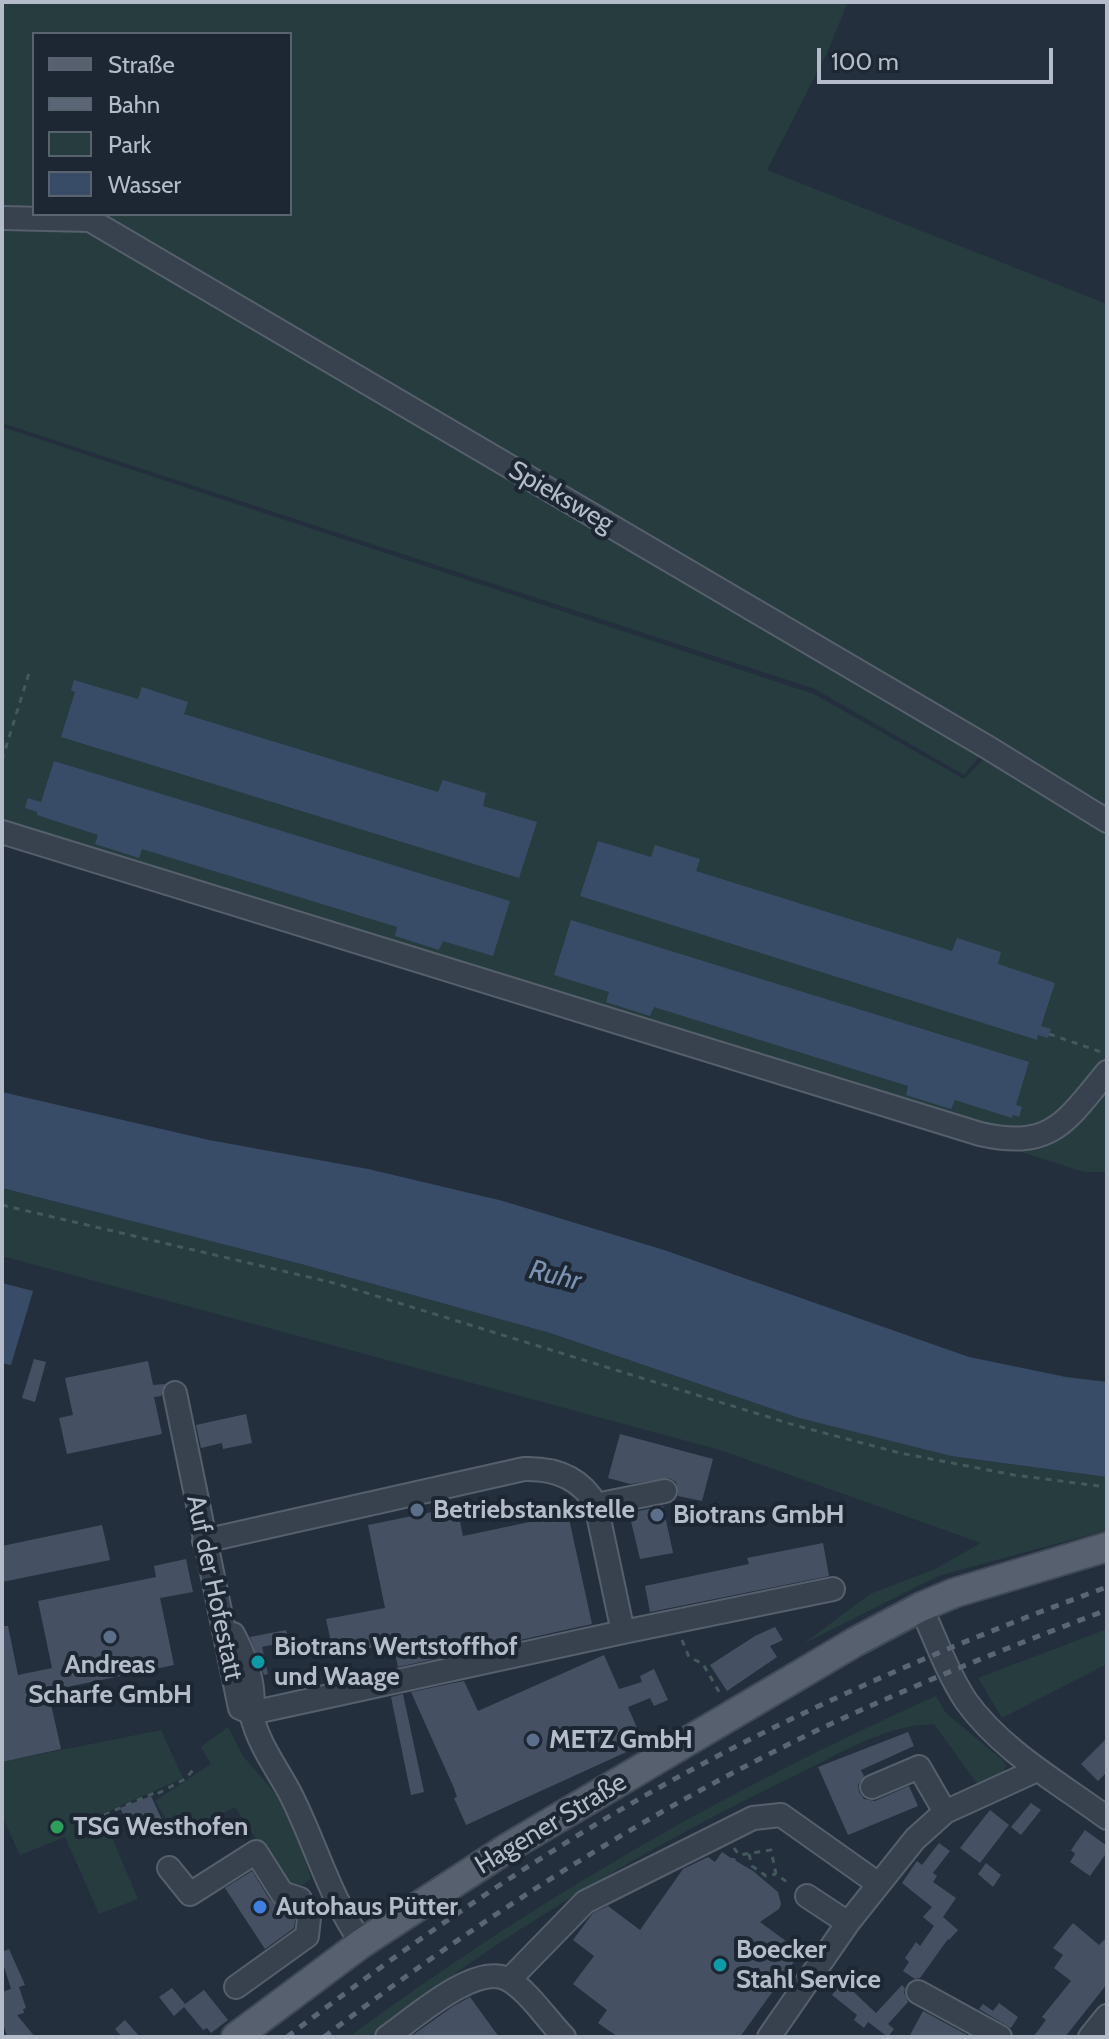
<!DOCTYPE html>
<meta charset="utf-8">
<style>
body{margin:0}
#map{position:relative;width:1109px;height:2039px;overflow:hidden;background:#242f3e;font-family:Cabin,sans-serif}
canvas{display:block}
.frame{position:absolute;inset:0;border:4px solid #b4bcc9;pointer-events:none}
.legend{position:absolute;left:32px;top:32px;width:260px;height:184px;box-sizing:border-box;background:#1d2633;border:2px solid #59626f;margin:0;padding:10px 14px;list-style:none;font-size:24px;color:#b4bcc9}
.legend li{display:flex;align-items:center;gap:16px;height:40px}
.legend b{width:40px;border:2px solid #59626f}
.scale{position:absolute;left:817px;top:48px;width:236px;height:36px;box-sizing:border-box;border:4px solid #b4bcc9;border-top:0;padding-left:10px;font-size:24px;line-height:28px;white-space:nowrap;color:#b4bcc9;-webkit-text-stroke:6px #1d2633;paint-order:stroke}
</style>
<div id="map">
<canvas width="1109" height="2039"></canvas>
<div class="frame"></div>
<ul class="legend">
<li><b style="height:10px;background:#56606e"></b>Straße</li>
<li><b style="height:10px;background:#5a6575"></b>Bahn</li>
<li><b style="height:22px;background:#263c3f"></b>Park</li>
<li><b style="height:22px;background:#394c67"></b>Wasser</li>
</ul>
<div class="scale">100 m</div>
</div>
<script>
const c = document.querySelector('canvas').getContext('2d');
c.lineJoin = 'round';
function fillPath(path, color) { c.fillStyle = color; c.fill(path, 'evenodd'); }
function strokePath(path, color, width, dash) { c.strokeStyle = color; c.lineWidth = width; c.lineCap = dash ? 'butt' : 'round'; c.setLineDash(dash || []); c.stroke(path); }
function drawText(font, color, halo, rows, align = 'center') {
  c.font = font + ' Cabin,sans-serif'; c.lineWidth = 8; c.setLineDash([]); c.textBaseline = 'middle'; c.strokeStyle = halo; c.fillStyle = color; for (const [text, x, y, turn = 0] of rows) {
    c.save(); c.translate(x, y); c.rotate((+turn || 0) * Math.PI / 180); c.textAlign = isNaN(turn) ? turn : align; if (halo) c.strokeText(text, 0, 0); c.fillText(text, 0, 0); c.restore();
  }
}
const green = new Path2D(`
 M2,2H848L826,55L767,170L1107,304V821L987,747L964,775L815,689L2,423ZM34,34H290V214H34Z
 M2,427L814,694L964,779L989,753L1107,825V1172H1084L2,827Z
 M2,1188L301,1264L550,1333L799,1418L951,1456L1107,1477V1530L938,1576L803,1644L870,1594L935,1569L981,1543L720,1450L2,1256Z
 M1107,1629V1664L1002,1718L978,1678Z
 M936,1696L946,1713L1006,1763L1004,1773L978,1785L934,1724C885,1725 841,1753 798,1774C647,1847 502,1933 370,2037H349C536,1899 724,1791 936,1696Z
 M228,1727L243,1756L284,1804L297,1834L311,1879L296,1889L287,1886L235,1807L176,1836L155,1801L211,1764L201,1747Z
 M161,1730L183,1778L102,1814L138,1899L99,1914L65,1837L20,1855L2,1816V1762Z`);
const water = new Path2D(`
 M74,680L138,699L142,687L188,702L184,714L438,792L443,780L486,793L483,806L537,822L519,878L61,737L75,692L71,690Z
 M54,761L510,901L493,956L443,941L439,950L395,936L397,927L142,849L139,858L95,844L98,835L37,815V812L25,808L28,798L41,802Z
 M598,841L651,857L655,845L700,859L696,871L952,951L957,938L1001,952L998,964L1055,983L1041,1026L1051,1029L1048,1038L1038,1035L1037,1040L580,896Z
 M571,920L1029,1062L1016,1105L1022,1107L1019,1117L1013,1115L1012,1118L955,1100L951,1109L906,1095L908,1086L654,1007L650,1016L606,1002L609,992L554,975Z
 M2,1092L209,1140L368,1169L503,1201L664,1250L969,1357L1066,1377L1107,1382V1477L951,1456L799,1418L550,1333L301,1264L2,1188Z
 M2,1283L33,1291L11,1365L2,1363Z`);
const building = new Path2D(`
 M34,1359L46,1362L35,1402L22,1398Z
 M148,1361L153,1385L165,1384L161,1396L154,1397L162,1434L67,1454L59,1418L73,1415L65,1378Z
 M246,1414L252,1443L223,1449L222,1443L201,1448L196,1425Z
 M620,1434L713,1459L702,1501L678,1496L676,1482L669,1478L630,1484L608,1478Z
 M663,1506L673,1553L640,1559L629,1513Z
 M457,1507L463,1536L568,1514L592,1624L398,1667L393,1643L334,1656L326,1619L385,1608L368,1525Z
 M102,1525L110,1560L2,1582V1546Z
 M823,1543L829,1576L650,1612L645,1586L749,1564L747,1558Z
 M186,1559L193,1592L160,1598L174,1665L48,1691L61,1749L2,1762V1626H8L18,1675L52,1668L38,1601L156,1577L154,1566Z
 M775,1627L783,1640L770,1646L777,1657L727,1691L710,1665L755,1636Z
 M286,1630L289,1641L262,1647L268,1674L264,1675L250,1637Z
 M604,1655L619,1689L642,1682L640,1676L654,1669L668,1700L654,1706L650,1698L628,1707L644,1744L466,1825L454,1798L457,1797L454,1788L411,1692L464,1681L478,1711Z
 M403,1694L424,1792L411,1795L391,1697Z
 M908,1732L914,1746L861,1770L864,1776L858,1785L859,1792L864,1799L875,1801L909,1786L918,1806L848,1835L818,1767Z
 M1107,1738V1772L1098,1781L1081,1764Z
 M151,1796L162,1820L146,1828L148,1832L136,1838L120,1808Z
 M1031,1803L1041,1810L1021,1835L1011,1827Z
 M990,1810L1009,1825L980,1863L960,1848Z
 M1085,1830L1107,1846V1852L1090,1876L1070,1862L1075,1854L1071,1850Z
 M939,1843L950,1851L933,1873L937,1876L933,1882L956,1898L943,1917L958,1930L949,1940L948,1939L920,1978L915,1979L903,1971L909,1962L905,1958L916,1942L920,1946L934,1926L923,1917L932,1907L902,1883L917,1861L922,1865Z
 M722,1852L731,1858H735L736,1861L753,1871L778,1892L781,1904L779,1909L760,1922L801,1952L740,2037H618L598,2023L607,2010L573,1984L594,1956L573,1940L593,1913L608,1906L640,1930L683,1869L708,1857L715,1862Z
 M986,1863L1001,1875L993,1887L978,1874Z
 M252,1871L270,1900L290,1910L295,1920L294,1928L265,1949L225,1888Z
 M1073,1923L1099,1945L1107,1937V1984L1065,2037H1033L1046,2020L1042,2017L1071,1981L1054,1968L1063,1955L1053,1948Z
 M9,1949L25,1985L19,1987L26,2008L23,2009L24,2013L17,2015L35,2037H7L2,2020V1992L11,1989L2,1960V1952Z
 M842,1981L876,2013L902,1985L905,1988L904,1993L908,2002L888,2024L894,2029L888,2037L868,2022L864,2028L854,2020L857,2015L832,1995Z
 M172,1988L185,2004L204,1990L228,2020L211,2033L207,2028L203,2030L184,2007L174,2016L159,1997Z
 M470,1997L499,2037H410L452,2007Z
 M999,2003L1018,2017L1011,2028L979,2009L983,2004L993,2011Z
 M923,2011L971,2037H909Z
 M125,2020L140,2037H122L115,2029Z`);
const path = new Path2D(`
 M2,760L29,673
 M1049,1034L1107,1054
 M2,1205L334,1283L794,1425L900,1453L1014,1475L1107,1487
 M682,1640L689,1657L703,1664L722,1697
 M104,1815L154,1793L155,1795L185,1779L194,1769
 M734,1848L739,1855L771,1850L776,1874L791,1885
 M749,1854L752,1866L766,1876L776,1874`);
const minor = new Path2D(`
 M2,218L90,220L987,747L1107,821
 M2,832L980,1134C1051,1150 1065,1123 1107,1072
 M175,1393L240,1708L251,1713C258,1743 274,1764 289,1791C315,1841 329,1897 362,1943
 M596,1505L665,1491
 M204,1541L524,1469C555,1468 581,1478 596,1505L623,1632L251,1713
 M921,1607C935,1638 947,1672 966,1701C1002,1751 1058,1782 1107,1818
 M623,1632L833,1589
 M233,1634C245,1656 257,1688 251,1713
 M872,1787L919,1767L945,1812
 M169,1868L190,1894L256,1852L282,1893L300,1899L309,1918L307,1936L236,1987
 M807,1896L848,1923
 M509,1980L585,1902L753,1818L781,1815L877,1883
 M918,1992L1000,2037
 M387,2037C413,2019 475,1963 507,1979C527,1989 548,2021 564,2037
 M769,2037L848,1923L915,1839L945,1812L1037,1770
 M1090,2037L1107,2016`);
const major = new Path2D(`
 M236,2037L362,1943L509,1847L855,1642L921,1607L954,1593L1107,1547`);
const rail = new Path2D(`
 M287,2037C426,1931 573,1830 729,1750C852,1687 978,1634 1107,1587
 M324,2037C479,1919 646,1812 822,1728C916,1684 1011,1646 1107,1610`);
const markers = [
 [417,1510,8,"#5c6f8a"],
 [657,1515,8,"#5c6f8a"],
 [110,1637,8,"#5c6f8a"],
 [258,1662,8,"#0f9aa8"],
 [533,1740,8,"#5c6f8a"],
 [57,1827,8,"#2e9e5b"],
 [260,1907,8,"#3f7fe0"],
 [720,1965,8,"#0f9aa8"]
];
const streetNames = [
 ["Spieksweg",561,497,30],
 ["Auf der Hofestatt",214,1588,78],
 ["Hagener Straße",551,1824,-31]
];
const poiNames = [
 ["Betriebstankstelle",433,1510],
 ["Biotrans GmbH",673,1515],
 ["Biotrans Wertstoffhof",274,1647],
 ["und Waage",274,1677],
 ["Andreas",110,1665,"center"],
 ["Scharfe GmbH",110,1695,"center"],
 ["METZ GmbH",549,1740],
 ["TSG Westhofen",73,1827],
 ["Autohaus Pütter",276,1907],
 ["Boecker",736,1950],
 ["Stahl Service",736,1980]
];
const waterNames = [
 ["Ruhr",555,1276,14]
];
fillPath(green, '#263c3f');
fillPath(water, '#394c67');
fillPath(building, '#455162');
strokePath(minor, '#565f6c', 26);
strokePath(major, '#414a57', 32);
strokePath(path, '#44595c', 3, [6, 6]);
strokePath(minor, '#38414e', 22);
strokePath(major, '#56606e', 28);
strokePath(rail, '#5a6575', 5, [8, 8]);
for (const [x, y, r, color] of markers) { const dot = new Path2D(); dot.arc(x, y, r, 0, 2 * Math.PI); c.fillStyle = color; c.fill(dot); strokePath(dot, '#1d2633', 3); }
drawText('26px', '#b4bcc9', '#1d2633', streetNames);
drawText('bold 26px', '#b4bcc9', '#1d2633', poiNames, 'left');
drawText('italic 28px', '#7c92b1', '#1d2633', waterNames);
</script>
